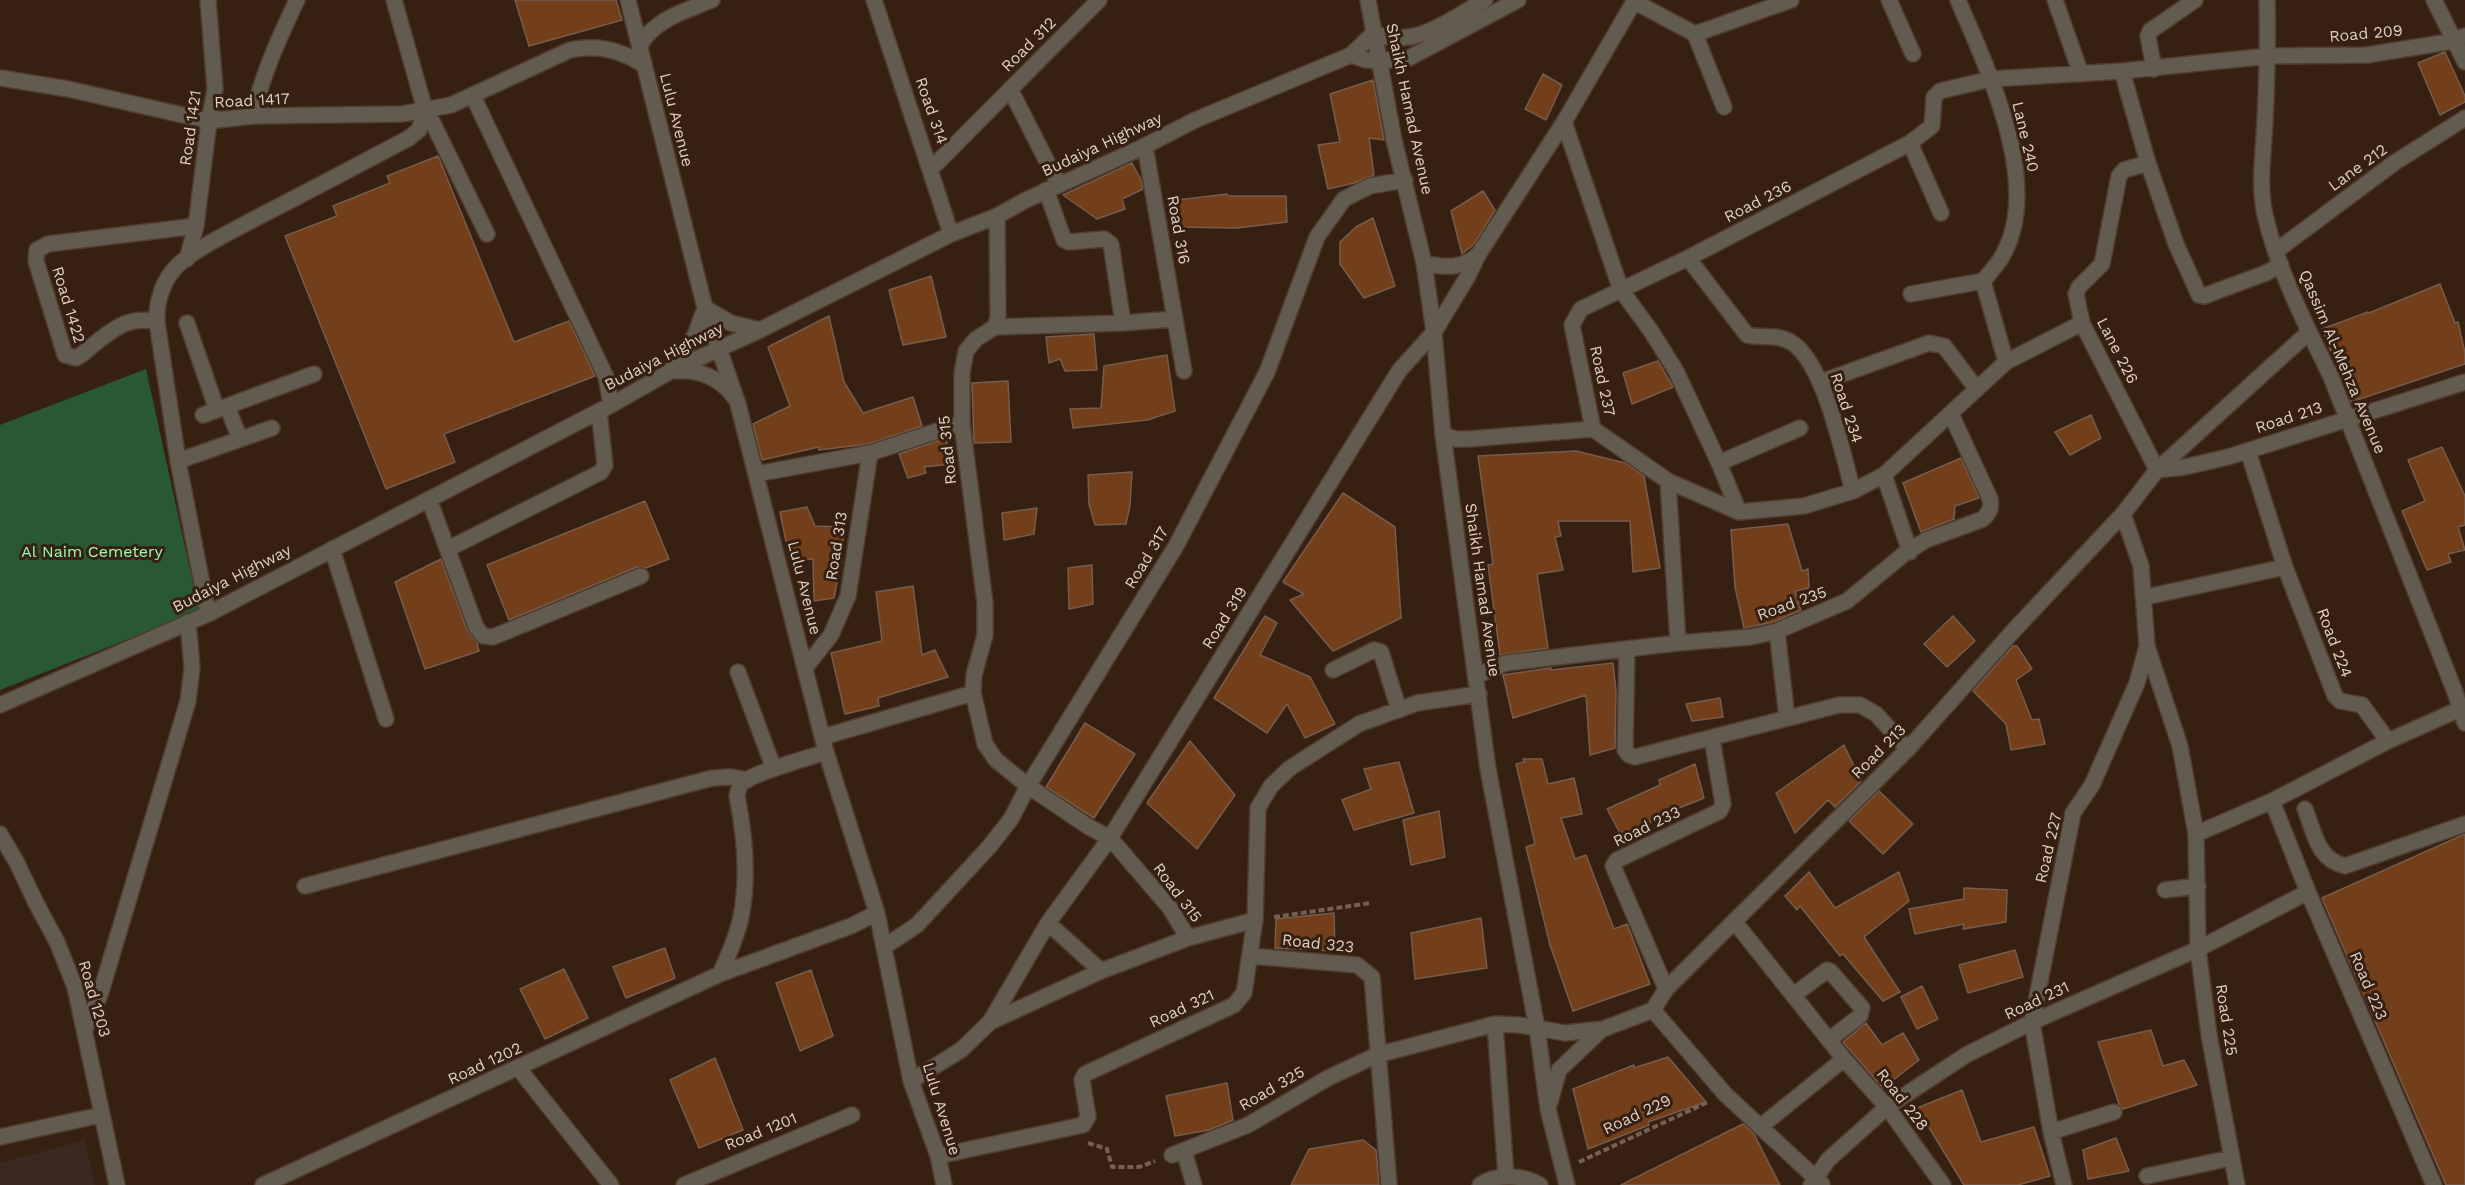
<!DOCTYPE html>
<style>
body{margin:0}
canvas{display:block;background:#362011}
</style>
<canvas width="2465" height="1185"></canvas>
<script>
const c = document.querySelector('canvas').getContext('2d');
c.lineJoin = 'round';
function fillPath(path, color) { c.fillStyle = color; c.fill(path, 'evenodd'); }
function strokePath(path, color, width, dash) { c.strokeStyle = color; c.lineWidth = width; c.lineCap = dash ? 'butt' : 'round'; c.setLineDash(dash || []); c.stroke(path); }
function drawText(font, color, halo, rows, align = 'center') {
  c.font = font + ' "Work Sans",sans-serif'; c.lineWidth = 6; c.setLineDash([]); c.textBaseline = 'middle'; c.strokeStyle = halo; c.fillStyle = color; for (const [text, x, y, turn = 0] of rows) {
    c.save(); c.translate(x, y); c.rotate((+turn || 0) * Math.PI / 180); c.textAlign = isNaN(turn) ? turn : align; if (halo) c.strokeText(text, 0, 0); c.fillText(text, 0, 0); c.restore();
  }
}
const education = new Path2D(`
 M85,1140L95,1185H0V1163Z`);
const green = new Path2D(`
 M146,369L199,611L0,690V425Z`);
const building = new Path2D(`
 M515,0H616L622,20L529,46Z
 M2445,52L2465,96V102L2440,115L2418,63Z
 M1543,74L1562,85L1546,120L1525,109Z
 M1373,80L1384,140L1369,138L1374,175L1354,183L1328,189L1318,145L1340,142L1330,94Z
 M438,156L514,342L569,321L595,376L444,434L455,462L386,489L285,236L337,216L333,206L390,183L387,176Z
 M1132,163L1141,180L1143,189L1122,199L1125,209L1097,219L1063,195Z
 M1483,191L1495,210L1474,244L1462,254L1451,211Z
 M1227,194L1228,196H1286L1287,222L1237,228L1173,227L1169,201Z
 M1373,218L1395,286L1364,298L1340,264V242L1356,227Z
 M931,276L946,337L903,345L889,290Z
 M2440,284L2455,323L2458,322L2465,353V364L2351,402L2322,329L2368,312L2369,313Z
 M829,316L844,382L863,413L913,397L922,426L868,444L819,450V447L762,460L753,424L790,406L768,347Z
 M1094,334L1097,370L1065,371L1060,359L1049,363L1046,337Z
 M1167,355L1175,411L1147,420L1073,428L1070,409L1101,408L1104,366Z
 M1658,361L1673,387L1632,404L1623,373Z
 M1008,381L1011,442L974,443L972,383Z
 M2091,415L2101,438L2070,455L2055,432Z
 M946,438L951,464L924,467L926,473L908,478L899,454Z
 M2442,447L2465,496V525L2458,527L2465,550L2448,554L2451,562L2427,570L2402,511L2425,501L2408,460Z
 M1576,451L1625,463L1644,476L1660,568L1633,572L1630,521H1558L1561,536L1555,537L1563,570L1537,574L1548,648L1500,655L1488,565L1493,564L1478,456Z
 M1961,458L1979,498L1955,506L1954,519L1921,532L1903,483Z
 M1132,472L1130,505L1126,524L1095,525L1089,504L1088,475Z
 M1343,493L1395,527L1401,618L1333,651L1290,600L1304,594L1283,582Z
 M645,501L669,559L646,568L637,567L509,620L487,565Z
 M807,507L815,526L844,527L842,556L834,598L814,601L813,559L790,561L780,512Z
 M1037,508L1034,534L1004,540L1002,513Z
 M1788,524L1802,571L1808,569L1809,588L1795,591L1801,610L1774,622L1744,628L1735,587L1731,530Z
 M441,559L467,630L477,643L479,651L425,669L395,582Z
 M1092,565L1093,604L1069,609L1068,568Z
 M913,586L922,655L935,650L948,677L878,698L879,706L845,714L831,653L882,641L876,592Z
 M1265,616L1277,623L1260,655L1310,677L1335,724L1305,738L1287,704L1267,733L1214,698Z
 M1953,616L1975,641L1947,667L1924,644Z
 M2013,646H2017L2032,669L2016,680L2032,720L2039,719L2045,744L2011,750L2006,724L1973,691Z
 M1613,663L1616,691L1615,748L1590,755L1586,695L1513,718L1503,675L1551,668V670Z
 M1720,698L1723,717L1692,721L1686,704Z
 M1085,723L1135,754L1094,818L1046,787Z
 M1190,741L1235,795L1197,849L1147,803Z
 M1844,745L1861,781L1835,807L1828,800L1795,833L1776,793Z
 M1523,759H1542L1548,784L1574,778L1582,814L1561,818L1575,859L1586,855L1614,929L1627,924L1650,984L1573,1011L1550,945L1526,847L1535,844L1516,764L1524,762Z
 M1399,762L1414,813L1354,830L1342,800L1371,789L1364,769Z
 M1695,764L1704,798L1659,816L1660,819L1620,833L1607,809L1660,785L1659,780Z
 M1879,791L1913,824L1883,854L1849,821Z
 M1439,811L1445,857L1411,865L1403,820Z
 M2465,834V1185H2446L2322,898Z
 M1809,872L1835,908L1899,872L1909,901L1864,937L1900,992L1883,1001L1843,954L1840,956L1800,906L1797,910L1785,896Z
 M1964,888L2007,890L2006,922L1963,929L1964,924L1915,934L1909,909L1964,899Z
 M1334,913L1335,951L1275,948L1276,919Z
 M1481,918L1487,968L1415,979L1411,933Z
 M665,948L675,978L626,998L613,967Z
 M2015,950L2023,977L1968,993L1959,965Z
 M564,969L588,1018L545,1039L520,989Z
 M811,970L833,1036L800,1051L776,983Z
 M1922,986L1938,1019L1917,1029L1901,997Z
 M1866,1023L1882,1045L1903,1033L1919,1060L1883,1088L1843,1042Z
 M2151,1030L2163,1066L2184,1060L2197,1085L2123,1109L2119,1104L2098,1042Z
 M1668,1057L1706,1102L1648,1122L1649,1125L1588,1149L1573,1089L1634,1065V1068Z
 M715,1058L743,1130L699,1148L670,1080Z
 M1227,1083L1233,1120L1209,1130L1175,1136L1166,1096Z
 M1962,1090L1981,1142L2034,1127L2050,1176L2018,1185H1964L1917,1108Z
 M1743,1124L1754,1134L1780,1185H1621Z
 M2116,1138L2129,1171L2088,1179L2083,1150Z
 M1363,1140L1376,1150L1379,1185H1291L1309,1149Z`);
const path = new Path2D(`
 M1274,917L1371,903
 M1088,1143L1107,1149L1112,1167H1139L1155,1161
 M1579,1162L1708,1102`);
const minor = new Path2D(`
 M394,0L423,103L487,234
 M628,0L705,308L738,404L826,752L877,913L911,1081L938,1156L944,1185
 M874,0L951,234
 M1368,0L1394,140L1424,263L1434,332L1443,435L1488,769L1537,1028L1548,1109L1567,1185
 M1889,0L1913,54
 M1958,0C1987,69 2046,188 2000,260C1995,267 1989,274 1983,281L2006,362
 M2055,0L2081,74
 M2267,0C2268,40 2267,79 2265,119C2264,151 2258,184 2265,215C2278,271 2306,325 2331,377L2455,692L2465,723
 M2434,0L2465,62
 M1635,2L1695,34L1791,0
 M1374,33C1414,50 1451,19 1485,0
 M1695,34L1724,107
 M640,45C655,19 685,11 712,0
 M1351,55L1366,60L1379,61L1409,58L1518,0
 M2154,69L2148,36L2150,31L2195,0
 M2122,71L2148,163L2176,244L2199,295L2204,296L2266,273L2281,265
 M0,78L68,89L209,121L253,116L402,114L451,105L570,50C596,44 621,50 644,65
 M1010,89L1059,185
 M473,96L606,377L611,405
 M253,116C262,75 279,38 297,0
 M1564,122L1621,290L1651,331L1676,371L1719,463L1739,512
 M1910,143L1941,213
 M1145,146L1184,371
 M2148,163L2124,170L2119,176L2102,264L2079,287L2076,294L2082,323L2157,470
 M932,168L1099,0
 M1046,190L1064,240L1069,242L1104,239L1111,244L1123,323
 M997,216L998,317L995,327L976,339L966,351L962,373V423L985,603V635L974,675L973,693L985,744L996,760L1028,786L1089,827L1110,838L1170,908L1188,938
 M2276,251L2394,163L2465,118
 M1688,258L1747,335C1759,338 1773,335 1784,339C1822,349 1843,456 1853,491
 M187,259L196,226L209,121L215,89L208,0
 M1424,263C1445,268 1462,269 1478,255
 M1911,294L1983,281
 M157,322C124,314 105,336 81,355L76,358L65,355L36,261L37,250L48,244L196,226
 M187,323L217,410
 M995,327L1123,323L1174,319
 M672,369L695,335L705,308L731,323L760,330
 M677,371C699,369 720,378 734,397
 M1821,382L1929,343L1944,346L1976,388
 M227,406L240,439
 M203,415L314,374
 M1593,429L1572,325L1581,309L1688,258L1910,143L1932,126L1934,97L1940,91L1991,79L2122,71L2269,56L2367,55L2454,41L2465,36
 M1593,429L1668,481L1739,512L1804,506L1853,491L1884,475L2006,362L2082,323
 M1443,435L1456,439H1468L1593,429
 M2248,451L2285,567L2335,696L2340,701L2362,705L2388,741
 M178,461L272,428
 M1719,463L1800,428
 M2157,470L2185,467L2228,457L2465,382
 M756,474L870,453
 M1884,475L1910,552
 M1668,481L1678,643
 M429,499L476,627L483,636L493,637L641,576
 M332,549L386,719
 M448,549L601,472L605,465L599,411
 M2146,597L2285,567
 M208,614L178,461L157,322C156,301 163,279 179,264C200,246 238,228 262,215C311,190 360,164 409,138L419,130L426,108
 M1777,631L1787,718
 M2147,646L2180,746L2196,834L2198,949L2209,1035L2237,1185
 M1627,649L1625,750L1629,755L1635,757L1839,705H1860L1876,714L1908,749
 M805,668L831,635L848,596L870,453L962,423
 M1333,670L1374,650L1381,652L1399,710
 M738,672L774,769
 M1476,676L1506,663L1678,643L1751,637L1777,631L1847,601L1904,554L1926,540L1983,519C1989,513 1992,508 1990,499L1951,414
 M0,705L208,614L611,405L671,371L760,330L951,234L997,216L1026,200L1145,146L1193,121L1351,55L1374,33
 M823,737L973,693
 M2272,801L2308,892L2434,1185
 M2305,809C2315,834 2317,859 2345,866L2465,824
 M0,834L16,861L36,903L57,942L75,987L117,1185
 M2196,834L2272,801L2388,741L2460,709
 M305,886L712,778L730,777L748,780
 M2165,890L2198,886
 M1734,921L1844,1059L1887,1107L1943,1185
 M1048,923L1101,971
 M884,947L917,925L989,847L1011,819L1028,786L1176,546L1267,372L1317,237L1344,199L1370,186L1405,180
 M1250,956L1357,965L1372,977L1389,1185
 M720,974C728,956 737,937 741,917C749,877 745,836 737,796C738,792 739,786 742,783C755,772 808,758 826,752
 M1666,989L1613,866L1617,860L1720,811L1723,804L1712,739
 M1794,995L1827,970L1830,971L1862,1008L1860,1016L1829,1040
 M1653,1010L1725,1094L1822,1184
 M990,1022L1101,971L1188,938L1255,920
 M1495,1024L1506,1176
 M85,1029L100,995L188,701L192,668L188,622
 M519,1069L611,1185
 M911,1081L961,1050L990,1022L1048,923L1110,838L1399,371L1434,332L1468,276L1478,255L1564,122L1635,0
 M1550,1102L1559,1070L1600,1031
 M1760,1127L1844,1059
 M2051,1132L2114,1112
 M0,1137L101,1115
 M1184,1151L1194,1185
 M1172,1155L1248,1125L1328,1078L1377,1055L1495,1024L1519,1025L1565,1033L1603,1029L1653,1010L1666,989L1908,749L2016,628L2123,514L2157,470L2309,332
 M938,1156L1083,1125L1088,1117L1082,1080L1085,1074L1234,1005L1244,993L1255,920L1258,808L1271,786L1290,768L1359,724L1417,703L1479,694
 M2147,1176L2231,1158
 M263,1185L720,974L851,926L877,913
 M684,1185L852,1115
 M1480,1185C1496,1173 1523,1175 1540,1185
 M1811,1185L1828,1160L1887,1107L1966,1055L2032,1022L2198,949L2308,892
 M2064,1185L2051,1132L2032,1022L2073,813L2092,785L2137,683L2147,646L2141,566L2123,514`);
const streetNames = [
 ["Road 209",2366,34,-5],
 ["Road 312",1029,45,-45],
 ["Road 1417",252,101,-3],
 ["Shaikh Hamad Avenue",1409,109,78],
 ["Road 314",931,111,71],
 ["Lulu Avenue",676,120,76],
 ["Road 1421",191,128,-82],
 ["Lane 240",2025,137,77],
 ["Budaiya Highway",1102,145,-25],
 ["Lane 212",2358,168,-36],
 ["Road 236",1758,202,-27],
 ["Road 316",1178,230,80],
 ["Road 1422",68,305,73],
 ["Lane 226",2117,351,63],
 ["Budaiya Highway",664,357,-27],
 ["Qassim Al-Mehza Avenue",2342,362,67],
 ["Road 237",1602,381,78],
 ["Road 234",1846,408,72],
 ["Road 213",2289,418,-18],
 ["Road 315",948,450,-96],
 ["Road 313",837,546,-81],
 ["Road 317",1147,558,-59],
 ["Budaiya Highway",232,579,-27],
 ["Lulu Avenue",804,588,76],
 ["Shaikh Hamad Avenue",1482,590,82],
 ["Road 235",1792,604,-20],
 ["Road 319",1225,618,-58],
 ["Road 224",2334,643,69],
 ["Road 213",1879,752,-45],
 ["Road 233",1647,827,-26],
 ["Road 227",2049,848,-77],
 ["Road 315",1177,893,53],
 ["Road 323",1318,944,6],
 ["Road 223",2368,986,67],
 ["Road 1203",94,999,74],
 ["Road 231",2037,1001,-25],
 ["Road 321",1182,1009,-25],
 ["Road 225",2226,1020,81],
 ["Road 1202",485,1064,-25],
 ["Road 325",1272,1089,-30],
 ["Road 228",1902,1100,52],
 ["Lulu Avenue",941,1109,73],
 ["Road 229",1637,1115,-25],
 ["Road 1201",761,1132,-22]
];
const parkNames = [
 ["Al Naim Cemetery",92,552]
];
fillPath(education, '#3a2920');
fillPath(green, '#295835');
fillPath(building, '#723f1a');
strokePath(building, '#775c4c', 1.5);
strokePath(minor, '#513c2e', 18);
strokePath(path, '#746154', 4, [6, 3]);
strokePath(minor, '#615b50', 15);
drawText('16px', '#decfc5', '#362011', streetNames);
drawText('16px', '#99fbb0', '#362011', parkNames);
</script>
